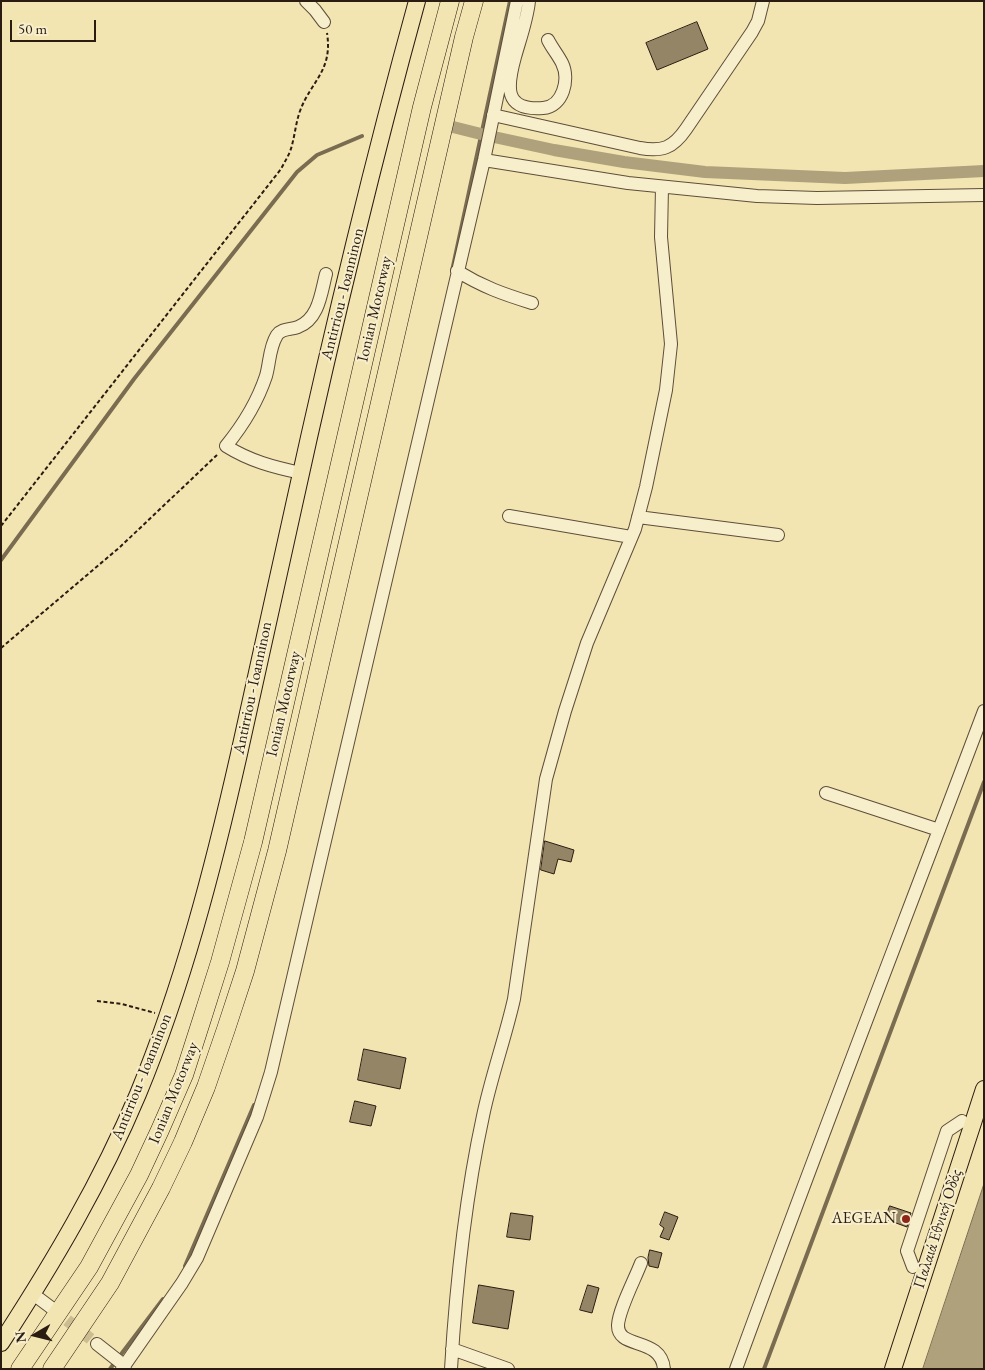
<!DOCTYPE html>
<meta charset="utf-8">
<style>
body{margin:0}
#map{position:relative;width:985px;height:1370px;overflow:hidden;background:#f3e5b1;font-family:"EB Garamond",serif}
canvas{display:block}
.frame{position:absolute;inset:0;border:2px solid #2b1c12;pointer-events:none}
.north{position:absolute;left:10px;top:1310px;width:50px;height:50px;-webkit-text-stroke:4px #f7eecc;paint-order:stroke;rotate:262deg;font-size:14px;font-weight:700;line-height:20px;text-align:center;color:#2b1c12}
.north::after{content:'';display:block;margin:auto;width:18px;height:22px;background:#2b1c12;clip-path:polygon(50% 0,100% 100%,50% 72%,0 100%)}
.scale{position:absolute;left:10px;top:20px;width:86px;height:22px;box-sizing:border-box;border:2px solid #2b1c12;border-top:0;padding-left:6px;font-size:15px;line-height:18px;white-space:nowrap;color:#2b1c12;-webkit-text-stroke:4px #f7eecc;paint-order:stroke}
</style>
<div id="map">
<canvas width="985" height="1370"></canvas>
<div class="frame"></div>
<div class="north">N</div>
<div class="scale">50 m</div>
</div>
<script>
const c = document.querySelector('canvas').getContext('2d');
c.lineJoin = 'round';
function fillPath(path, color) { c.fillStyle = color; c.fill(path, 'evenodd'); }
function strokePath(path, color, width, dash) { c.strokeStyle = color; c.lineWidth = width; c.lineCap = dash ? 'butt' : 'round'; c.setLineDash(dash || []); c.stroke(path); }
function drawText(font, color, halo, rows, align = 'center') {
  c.font = font + ' "EB Garamond",serif'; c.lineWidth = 4; c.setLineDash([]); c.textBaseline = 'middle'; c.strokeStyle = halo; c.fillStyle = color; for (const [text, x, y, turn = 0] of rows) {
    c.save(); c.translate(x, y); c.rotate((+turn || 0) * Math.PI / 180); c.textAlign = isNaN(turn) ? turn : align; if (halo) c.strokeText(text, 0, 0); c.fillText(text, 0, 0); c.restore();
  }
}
const water = new Path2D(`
 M984,1184V1369H923Z`);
const stream = new Path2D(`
 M452,271L510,1
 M1,560L134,379L297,172L317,155L362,136
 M185,1266L254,1105
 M122,1353L163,1299
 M110,1369L113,1365
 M764,1369L984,782`);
const canal = new Path2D(`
 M453,127L485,135
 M494,137L554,150L624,162L705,172L845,178L984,171`);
const building = new Path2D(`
 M697,22L708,49L657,70L646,43Z
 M545,841L574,850L571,862L558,859L554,874L541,870Z
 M364,1049L406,1058L400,1089L358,1080Z
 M355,1101L376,1106L371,1126L350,1122Z
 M890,1206L911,1213L907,1227L885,1219Z
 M665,1212L678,1217L669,1240L660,1237L664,1228L660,1225Z
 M511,1213L533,1216L530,1240L507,1237Z
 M650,1250L662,1253L658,1268L649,1266L648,1258Z
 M479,1285L514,1291L508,1329L473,1323Z
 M588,1285L599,1288L592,1313L580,1310Z`);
const minorTunnel = new Path2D(`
 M53,1309L97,1344`);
const path = new Path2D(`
 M1,526L281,169C285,161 290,154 292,145C295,134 296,122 300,111C311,81 333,71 327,33
 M1,648L120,547L217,455
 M97,1001L122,1004L155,1013`);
const minor = new Path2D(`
 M306,1L315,10L324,22
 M529,1C527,20 520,39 515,57C507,86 503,111 543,108C563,107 570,79 562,63C558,55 552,48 548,40
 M493,115L640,148C662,152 673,148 686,129L752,32L758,21L763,1
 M484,160L628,183L757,196L817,198L984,195
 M457,271C483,287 503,294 532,303
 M301,473C273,467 250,461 226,446C244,424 257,403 266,376C270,362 269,348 277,335C282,328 291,330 298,327C319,319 321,293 326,274
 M509,516L631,537
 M638,517L778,535
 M826,793L939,830
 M641,1263C635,1279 619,1309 618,1325C617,1350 661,1336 664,1369
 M913,1267L907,1251L947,1131L962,1121
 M33,1294L53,1309
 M97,1344L125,1366
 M452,1349L508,1369
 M122,1369L182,1283L197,1258L257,1117L271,1072L484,160L517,1
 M451,1369C456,1285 465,1199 483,1116C491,1077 505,1039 514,999L546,779L565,711L587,643L635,529L646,487L666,390L671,344L661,237L662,187
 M736,1369C816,1149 901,931 984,711`);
const major = new Path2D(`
 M1,1343C53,1263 101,1182 138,1094C183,985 213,869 239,754C258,671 275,588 294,505C331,336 371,168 417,1
 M893,1369L984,1089`);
const highway = new Path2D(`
 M20,1369L89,1267L139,1175L160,1130L184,1075L202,1019L220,962L253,842L422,107L450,1
 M52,1369L110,1283L161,1188L183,1142L206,1087L226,1029L245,971L277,851L464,37L474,1`);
const markers = [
 [906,1219,5,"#8f2418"]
];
const streetNames = [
 ["Antirriou - Ioanninon",343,294,-76],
 ["Ionian Motorway",375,309,-77],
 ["Antirriou - Ioanninon",253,688,-78],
 ["Ionian Motorway",284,704,-77],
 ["Antirriou - Ioanninon",142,1077,-68],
 ["Ionian Motorway",174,1093,-68],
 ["Παλαιά Εθνική Οδός",938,1229,-72]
];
const poiNames = [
 ["AEGEAN",896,1219]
];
fillPath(water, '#afa17b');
strokePath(water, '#7a6c51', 1);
strokePath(stream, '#7a6c51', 4);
strokePath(canal, '#afa17b', 12);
fillPath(building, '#938565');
strokePath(building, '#2b1c12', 1);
strokePath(minorTunnel, '#cbbd91', 12, [12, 6]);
strokePath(minor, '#5d4e3a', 14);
strokePath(major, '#2b1c12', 18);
strokePath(highway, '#2b1c12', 19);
strokePath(path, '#2b1c12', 2, [4, 2.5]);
strokePath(minor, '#f7eecc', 12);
strokePath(major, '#f3e5b1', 16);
strokePath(highway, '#f3e5b1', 18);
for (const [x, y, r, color] of markers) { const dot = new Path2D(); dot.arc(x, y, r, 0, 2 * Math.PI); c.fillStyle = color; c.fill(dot); strokePath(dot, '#f7eecc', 2); }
drawText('16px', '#2b1c12', '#f7eecc', streetNames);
drawText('16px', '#2b1c12', '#f7eecc', poiNames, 'right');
</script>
